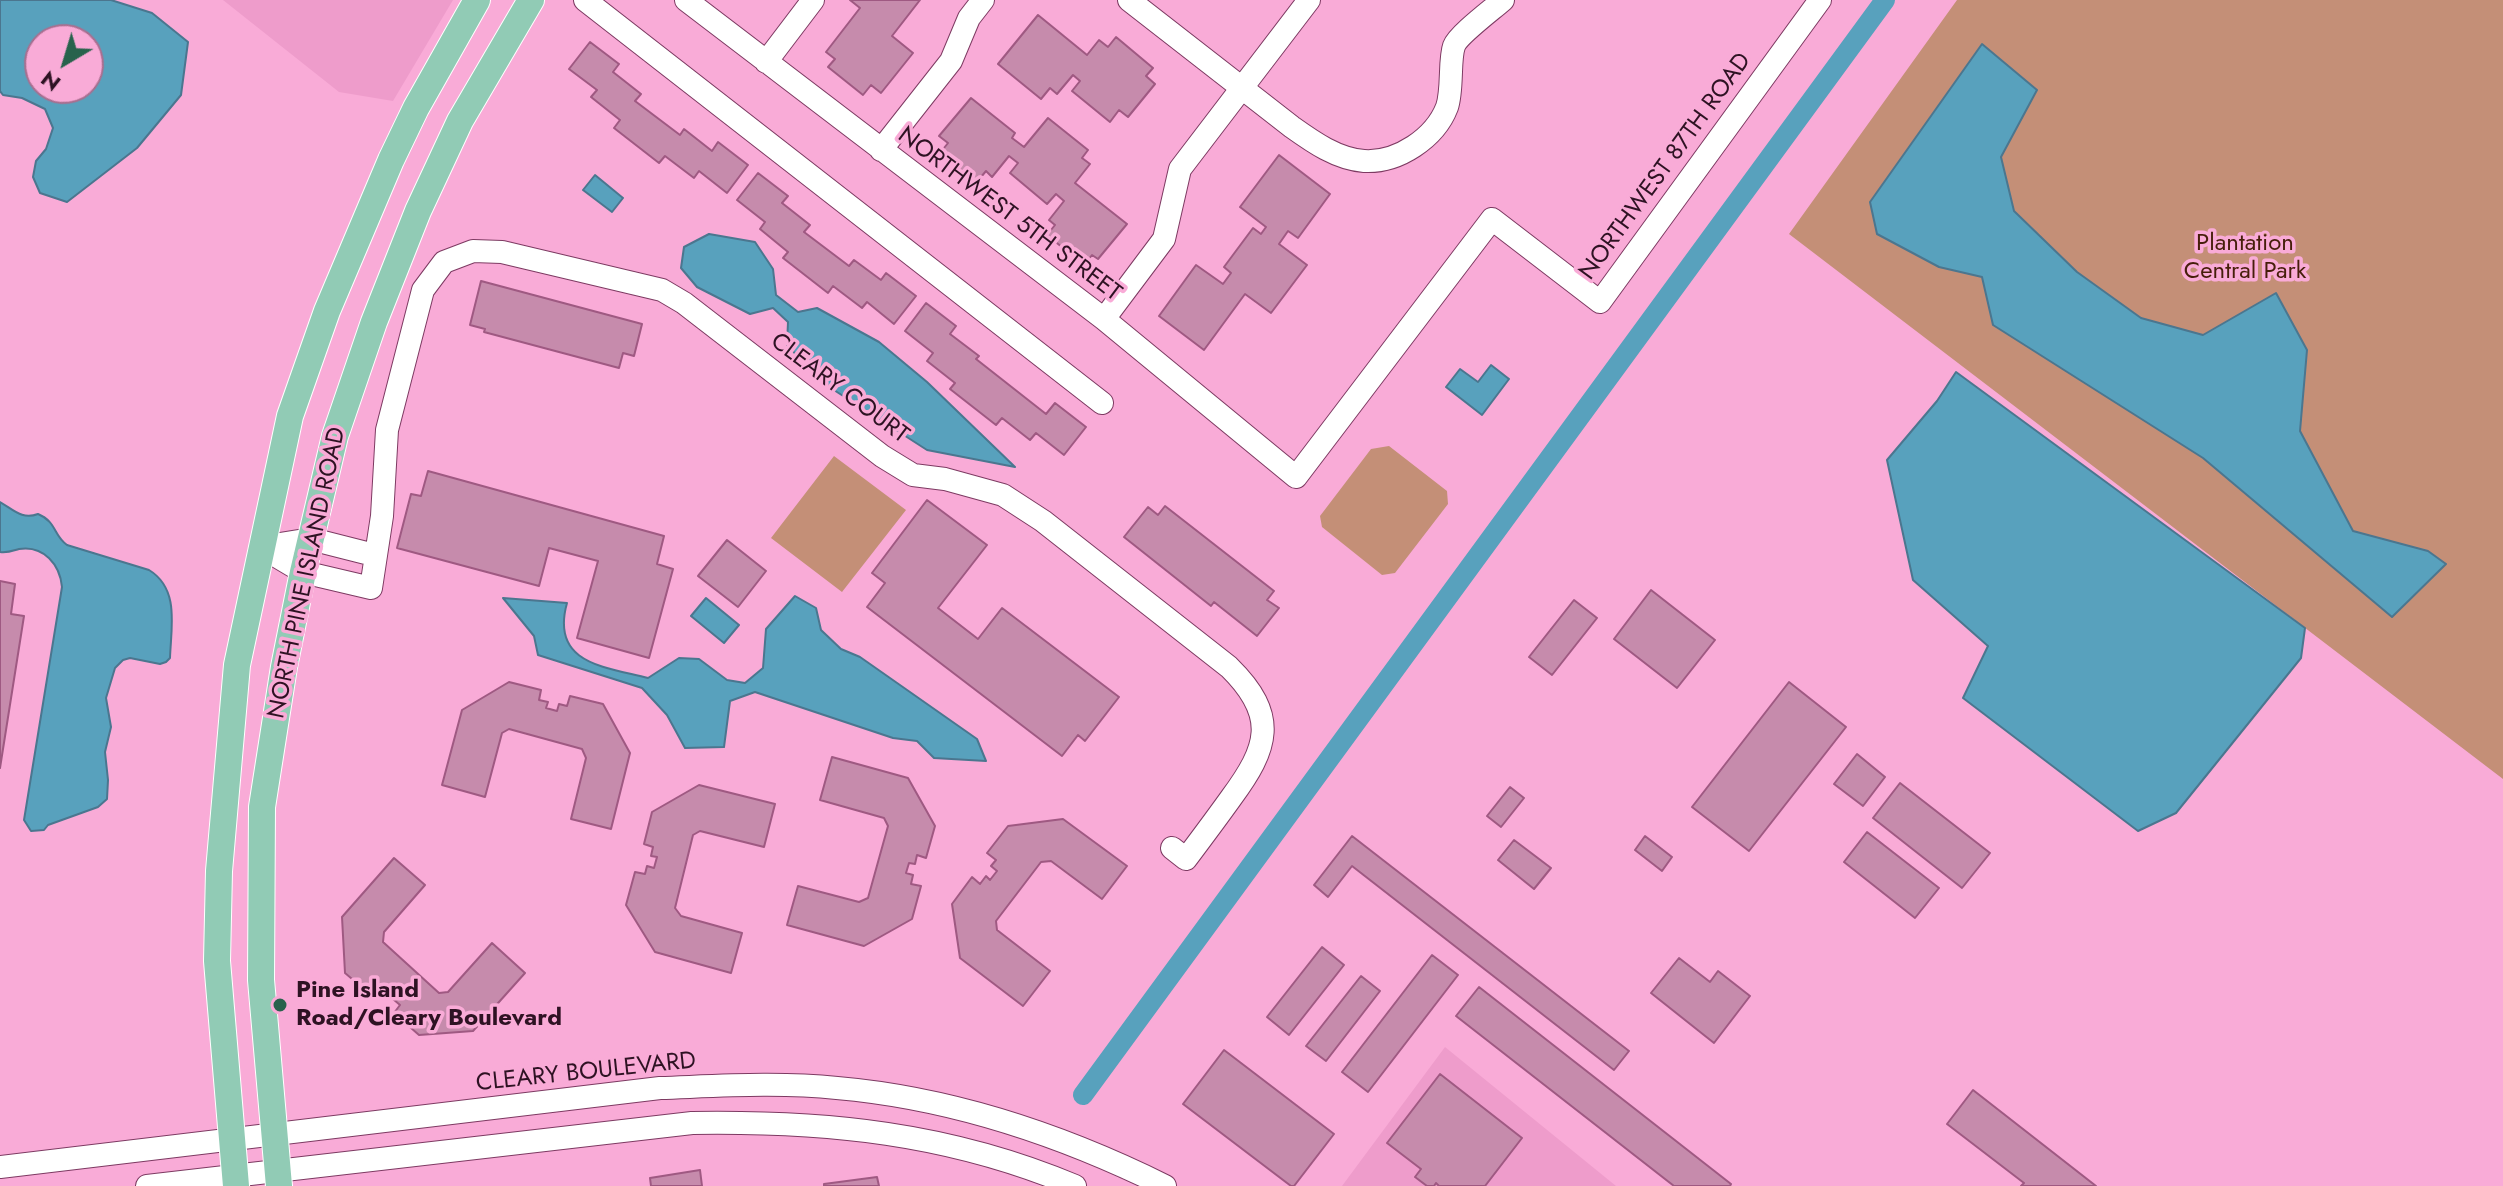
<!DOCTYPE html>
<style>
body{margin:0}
#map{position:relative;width:2503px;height:1186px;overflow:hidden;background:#f9abd7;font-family:Jost,sans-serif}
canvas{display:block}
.north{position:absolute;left:24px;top:24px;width:80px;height:80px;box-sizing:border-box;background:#f9abd7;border:2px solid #a86e8f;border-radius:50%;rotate:218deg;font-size:22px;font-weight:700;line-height:32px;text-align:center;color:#2e1223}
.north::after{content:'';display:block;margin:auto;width:28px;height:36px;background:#28624c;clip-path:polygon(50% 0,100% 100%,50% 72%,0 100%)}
</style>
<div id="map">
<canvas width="2503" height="1186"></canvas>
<div class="north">N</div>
</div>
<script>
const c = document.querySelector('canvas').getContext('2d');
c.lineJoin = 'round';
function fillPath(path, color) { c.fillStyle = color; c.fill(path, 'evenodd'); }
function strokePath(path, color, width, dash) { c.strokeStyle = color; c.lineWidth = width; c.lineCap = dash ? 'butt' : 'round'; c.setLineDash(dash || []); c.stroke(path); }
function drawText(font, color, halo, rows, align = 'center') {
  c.font = font + ' Jost,sans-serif'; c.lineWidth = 7; c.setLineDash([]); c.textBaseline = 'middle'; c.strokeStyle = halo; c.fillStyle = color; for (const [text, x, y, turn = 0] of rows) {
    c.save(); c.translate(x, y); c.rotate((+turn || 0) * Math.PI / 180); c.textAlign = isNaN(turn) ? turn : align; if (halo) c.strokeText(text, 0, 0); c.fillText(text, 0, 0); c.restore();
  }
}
const built = new Path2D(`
 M223,0H453L393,101L339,92Z
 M1445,1047L1616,1186H1342Z`);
const green = new Path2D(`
 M1957,0H2503V779L1789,234Z
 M1389,446L1447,491L1448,504L1395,573L1382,575L1322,527L1320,516L1371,449Z
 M834,456L906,510L842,592L771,538Z`);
const water = new Path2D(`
 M0,0H111L152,13L188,42L181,95L137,148L67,202L40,193L33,177L36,161L46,149L53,128L45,109L22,98L3,95L0,91ZM40,40H88V88H40Z
 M1982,44L2037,90L2001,157L2014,211L2077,272L2141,318L2203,335L2276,293L2307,350L2300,431L2353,531L2428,551L2446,564L2392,617L2203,458L1993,325L1982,277L1939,267L1877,234L1870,202Z
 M595,175L623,198L612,212L583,190Z
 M709,234L755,242L773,269L776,295L798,312L817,308L879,342L927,382L1015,467L927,450L823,383L787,345L788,322L773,308L750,314L697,287L681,268L684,247Z
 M1491,365L1509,379L1482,415L1446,387L1460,369L1478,382Z
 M1956,372L2305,628L2301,658L2176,813L2138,831L1963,698L1988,646L1913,580L1887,460L1937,401Z
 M0,502C14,510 22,520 38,514C57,522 53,535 67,545L149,570C180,589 171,627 170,658L166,662L160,664L130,658L123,660L115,668L106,698L111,727L105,752L108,780L107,799L98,807L48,825L44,830L31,831L24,820L62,587C60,565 44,545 19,549C12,551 8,553 0,552Z
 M795,596L816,608L821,630L841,649L860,657L977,739L986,761L934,758L917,741L893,738L755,692L730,701L724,747L685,748L667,715L642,688L538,655L534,636L503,598L567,603C550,664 605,667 648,678L679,658L699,659L727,680L745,683L763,668L766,629Z
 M706,598L739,625L724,643L691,616Z`);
const canal = new Path2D(`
 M1083,1095L1885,0`);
const building = new Path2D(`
 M850,0H920L892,36L913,53L881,93L871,85L863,95L828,67L835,59L826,52L860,8Z
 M1038,15L1087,55L1099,40L1108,47L1116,37L1153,68L1146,76L1155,84L1128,117L1119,110L1110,122L1072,91L1080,81L1073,75L1057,94L1050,88L1041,99L998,64Z
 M590,42L619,64L613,72L641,94L635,101L680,135L684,129L712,151L718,142L748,165L727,193L699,171L694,178L665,156L659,163L614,128L620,120L591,97L597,90L569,69Z
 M971,98L1015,133L1012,138L1024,147L1048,118L1088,150L1082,158L1090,164L1075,183L1127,224L1098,259L1092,255L1084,265L1047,235L1055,225L1049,220L1064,201L1056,194L1047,204L1010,173L1018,163L1009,156L992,177L986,171L976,183L940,153L948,143L939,136Z
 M1279,155L1330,194L1298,238L1288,231L1279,244L1307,265L1271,313L1245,294L1204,350L1159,316L1196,265L1223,284L1231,273L1224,267L1253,228L1261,234L1266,227L1240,207Z
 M758,173L788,196L782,203L810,225L804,232L849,266L854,260L881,280L886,273L916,296L894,324L867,302L862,308L833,286L828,293L783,258L788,252L760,229L765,222L737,200Z
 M481,281L642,324L634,356L623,353L619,368L484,332L485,329L470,325Z
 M926,303L956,326L950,334L979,356L976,359L1046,414L1055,403L1086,427L1064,455L1036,433L1030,440L1002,418L996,425L950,389L955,383L927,361L933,353L905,331Z
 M428,471L664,536L657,564L673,569L649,658L577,638L598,561L549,548L539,586L397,548L411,494L421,496Z
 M927,500L987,545L938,608L978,639L1002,608L1119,697L1085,741L1078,735L1062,756L867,607L885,583L872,573Z
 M1165,506L1274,591L1267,600L1279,608L1257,636L1214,602L1211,606L1124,537L1148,507L1158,515Z
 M727,540L766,571L738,607L698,576Z
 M0,581L15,584L11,614L24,616L0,768Z
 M1651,590L1715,640L1677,688L1614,639Z
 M1574,600L1597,618L1552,675L1529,657Z
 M509,682L541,690L539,700L548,702L546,708L557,711L559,704L567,706L570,696L603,704L630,753L611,829L571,819L586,758L582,749L509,729L502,733L485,797L442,785L462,710Z
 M1789,682L1846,727L1749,851L1692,807Z
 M1857,754L1885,777L1863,806L1834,784Z
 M832,757L908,778L935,826L926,858L917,855L915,864L909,863L906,873L913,875L911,884L921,886L912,919L864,946L787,925L798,886L859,902L868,898L888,826L884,818L820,800Z
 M1900,783L1990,853L1962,888L1873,818Z
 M699,785L775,804L764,847L700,831L693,835L675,908L681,916L742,933L731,973L655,952L626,905L635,872L645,874L647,866L654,868L657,857L651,856L653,847L644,844L652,812Z
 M1510,787L1524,798L1501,827L1487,816Z
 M1063,819L1127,866L1102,899L1051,861L1041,862L996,921L997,930L1050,971L1023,1006L960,958L952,904L972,877L980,884L986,876L990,880L997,871L991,866L996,860L987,853L1008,826Z
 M1867,832L1939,888L1915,918L1844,862Z
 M1352,836L1629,1051L1614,1070L1352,866L1328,897L1314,885Z
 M1645,836L1672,857L1662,871L1635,850Z
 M1514,840L1551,868L1534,889L1498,860Z
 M394,858L425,885L384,932L383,942L439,993L448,992L492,943L525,973L473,1031L419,1035L394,1013L400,1005L393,999L397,995L389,987L384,993L377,987L371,995L345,973L342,917Z
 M1322,947L1344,965L1289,1035L1267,1017Z
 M1432,955L1458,975L1368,1092L1342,1072Z
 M1679,958L1710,982L1718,971L1750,996L1714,1043L1651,993Z
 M1361,976L1380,991L1326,1061L1306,1046Z
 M1479,987L1731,1184L1730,1186H1674L1456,1016Z
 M1224,1050L1334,1134L1294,1186H1291L1183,1104Z
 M1440,1074L1522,1138L1485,1186H1439L1436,1183L1434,1186H1427L1415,1177L1421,1169L1387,1143Z
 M1973,1090L2096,1186H2021L2024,1183L1947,1124Z
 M700,1170L702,1186H651L650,1178Z
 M877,1177L879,1186H824V1184Z`);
const minor = new Path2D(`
 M585,0L1102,403
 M686,0L1104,319L1296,477L1492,219L1600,302L1820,0
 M1129,0L1292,127C1313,142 1337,159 1364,161C1398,163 1435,138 1447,107C1453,89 1449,60 1454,46C1458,35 1493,9 1503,0
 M766,62L813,0
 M881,150L951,61L969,18L983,0
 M1104,319L1164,239L1180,169L1309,0
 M261,547L303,572L371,588L382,516L387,430L423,290L444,262L473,251L502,252L662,290L684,303L882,456L913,475L945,479L1003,495L1043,521L1229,667C1279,716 1268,748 1231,798C1216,819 1201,839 1186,859L1172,848
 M261,547L311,539L374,555
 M0,1167L660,1088C719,1086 778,1082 837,1088C952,1098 1062,1135 1165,1186
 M147,1186L692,1123C827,1121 949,1133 1075,1186`);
const major = new Path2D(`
 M236,1186L217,961L219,871L237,665L290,416L327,311L391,160L416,108L477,0
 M279,1186L261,980L262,807L284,667L303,572L335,436L374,322L418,211L460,121L531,0`);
const markers = [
 [280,1005,8,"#28624c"]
];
const streetNames = [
 ["NORTHWEST 87TH ROAD",1666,167,-54],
 ["NORTHWEST 5TH STREET",1009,215,37],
 ["CLEARY COURT",839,389,37],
 ["NORTH PINE ISLAND ROAD",308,573,-78],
 ["CLEARY BOULEVARD",586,1073,-6]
];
const parkNames = [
 ["Plantation",2245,244],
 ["Central Park",2245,272]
];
const poiNames = [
 ["Pine Island",296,991],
 ["Road/Cleary Boulevard",296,1019]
];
fillPath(built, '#ee9ccb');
fillPath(green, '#c48f77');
fillPath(water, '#58a1bd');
strokePath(water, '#4b768f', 2);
strokePath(canal, '#58a1bd', 20);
fillPath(building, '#c68bac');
strokePath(building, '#9f5982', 2);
strokePath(minor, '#7d3a62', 24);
strokePath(major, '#fff', 28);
strokePath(minor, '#fff', 22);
strokePath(major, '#91cbb5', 26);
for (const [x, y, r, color] of markers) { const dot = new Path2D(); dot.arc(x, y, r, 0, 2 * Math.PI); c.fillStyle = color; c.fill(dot); strokePath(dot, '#f9abd7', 3); }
drawText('24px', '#2e1223', '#f9abd7', streetNames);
drawText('24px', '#461e0a', '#f9abd7', parkNames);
drawText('bold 24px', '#2e1223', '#f9abd7', poiNames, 'left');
</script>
